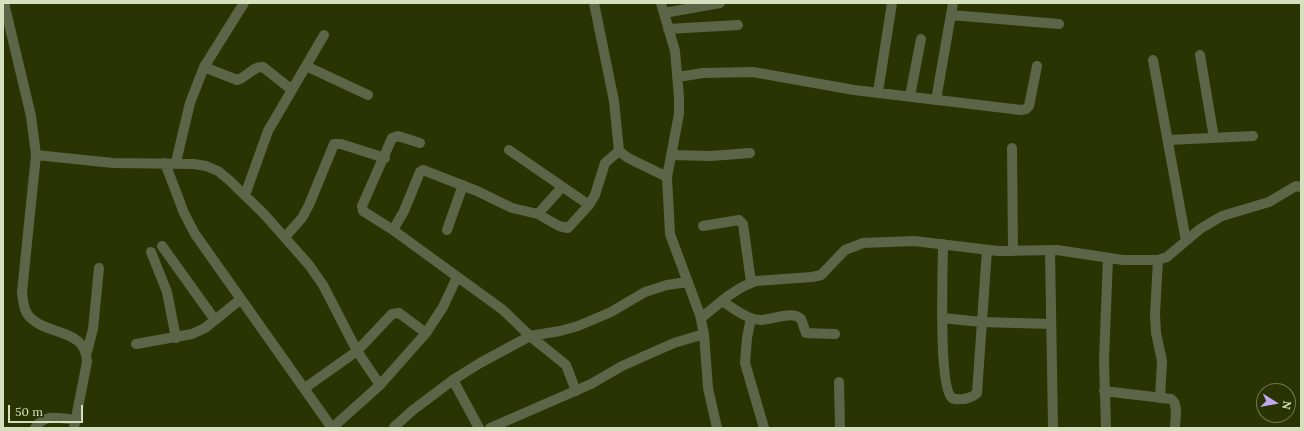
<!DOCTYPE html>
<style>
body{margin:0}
#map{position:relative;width:1304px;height:431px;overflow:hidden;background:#293402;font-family:Lora,serif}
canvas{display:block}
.frame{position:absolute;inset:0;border:4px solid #d5e0bf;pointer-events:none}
.north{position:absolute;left:1256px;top:383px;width:40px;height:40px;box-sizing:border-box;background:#293402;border:1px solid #6e794e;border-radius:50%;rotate:101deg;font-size:11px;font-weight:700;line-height:16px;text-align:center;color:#d5e0bf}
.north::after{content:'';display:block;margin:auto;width:14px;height:18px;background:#c4a7f1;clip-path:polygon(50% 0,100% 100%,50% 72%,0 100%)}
.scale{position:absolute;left:8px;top:405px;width:75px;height:18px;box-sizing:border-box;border:2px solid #d5e0bf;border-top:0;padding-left:5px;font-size:12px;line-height:14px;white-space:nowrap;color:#d5e0bf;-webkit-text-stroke:3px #293402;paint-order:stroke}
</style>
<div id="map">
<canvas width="1304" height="431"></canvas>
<div class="frame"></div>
<div class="north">N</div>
<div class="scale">50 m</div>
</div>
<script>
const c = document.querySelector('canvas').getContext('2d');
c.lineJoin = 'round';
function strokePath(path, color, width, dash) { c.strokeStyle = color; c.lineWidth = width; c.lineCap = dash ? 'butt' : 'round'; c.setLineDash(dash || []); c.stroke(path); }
const minor = new Path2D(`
 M4,3L31,116L36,155L22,292C23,299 23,309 28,315C46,337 86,327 87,362L74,428
 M594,3L614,101L619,151L628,158L667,177
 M661,3L675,51L679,97V114L667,177L670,234L700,315L704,334L708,388L717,428
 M664,13L720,3
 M951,15L1059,24
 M668,29L738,25
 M1200,55L1214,138
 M1153,60L1186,241
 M306,66L368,95
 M204,67L237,80C246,78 253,66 263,67L292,90
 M678,77L703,73L753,72L854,90L1021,110L1026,109L1029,106L1037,66
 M878,92L892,3
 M910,96L921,39
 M936,100L953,3
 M1168,140L1253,136
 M420,143L398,136L392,138L362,206L363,211L393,230L503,310L530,336L566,365L576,391
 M1012,148L1013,251
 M509,150L589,205
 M36,155L113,163L194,164L206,166L218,171L229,180L264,214L309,265L323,285L357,351L380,385
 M672,155L711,156L750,153
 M176,162L190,103L204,67L244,3
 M165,163L184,213L195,234L332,428
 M245,195L268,131L324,35
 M538,214L562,187
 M703,226L739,220L743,224L751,282
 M393,230L404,211L420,172L423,170L477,191L512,208L538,214L559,226L568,228L589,205L595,195L605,163L619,151
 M447,230L463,185
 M285,237L302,218L309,205L334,144H341L385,158
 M943,244C943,267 938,387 952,398C955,400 960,399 964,399C969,398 973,397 977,393L987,250
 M162,246L215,320
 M1050,250L1053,428
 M151,252L167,292L176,338
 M1158,260L1155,314L1156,333L1162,361L1160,398
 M722,301C733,308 748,320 761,320C773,320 792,310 801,319L806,333L835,334
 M701,318L728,296L742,287L756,281L812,277L821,275L845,250L863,243L914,241L998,251L1057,250L1123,260H1158L1167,257L1200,229L1222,216L1269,202L1296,186L1301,187
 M751,318L747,338L745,363L764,428
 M943,318L981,322L1051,324
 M136,344L192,334L205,328L241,299
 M87,352L93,329L99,268
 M453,380L479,428
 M839,382L840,428
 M305,388L357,351L392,314L399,313L426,333
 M1104,391L1171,399C1179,404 1175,419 1175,428
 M394,427L413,410L453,380L480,363L530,336L560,331L578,326L611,312L645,292L667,285L688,282
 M35,428C44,413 60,418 75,420
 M332,428L380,385L426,333L443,307L457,277
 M490,428L591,384L622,366L674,343L704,334
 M1106,428L1104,360L1108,258`);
strokePath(minor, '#5c6548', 10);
</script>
